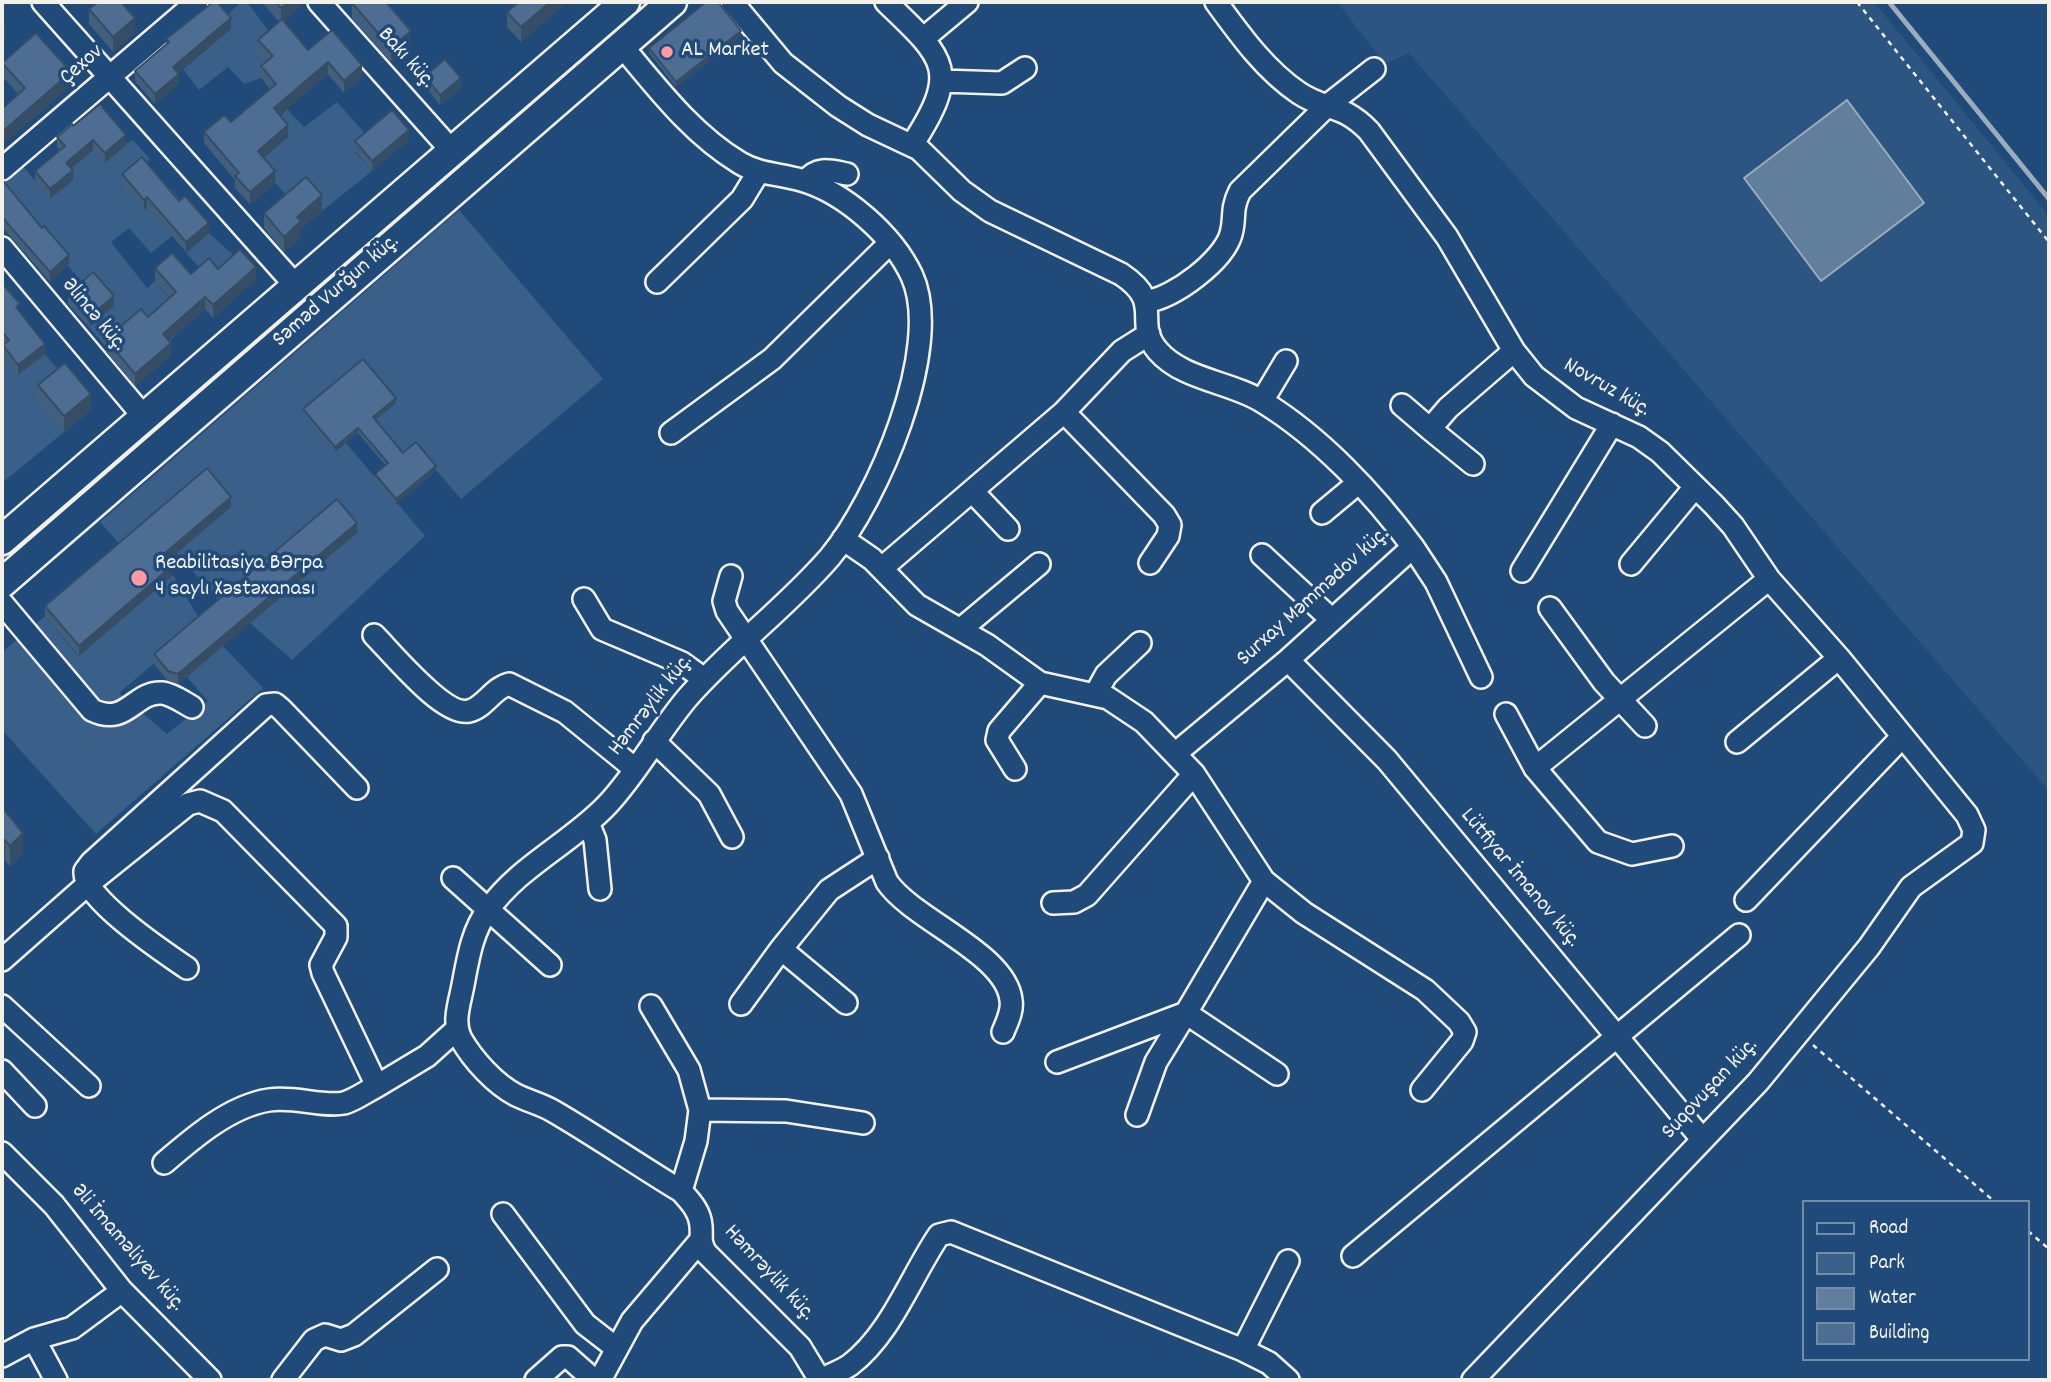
<!DOCTYPE html>
<meta charset="utf-8">
<style>
body{margin:0}
#map{position:relative;width:2051px;height:1382px;overflow:hidden;background:#1f4a7a;font-family:Dekko,sans-serif}
canvas{display:block}
.frame{position:absolute;inset:0;border:4px solid #f4f1e8;pointer-events:none}
.legend{position:absolute;left:1802px;top:1200px;width:228px;height:161px;box-sizing:border-box;background:#1f4a7a;border:2px solid #748da6;margin:0;padding:9px 12px;list-style:none;font-size:21px;color:#f4f1e8}
.legend li{display:flex;align-items:center;gap:14px;height:35px}
.legend b{width:35px;border:2px solid #748da6}
</style>
<div id="map">
<canvas width="2051" height="1382"></canvas>
<div class="frame"></div>
<ul class="legend">
<li><b style="height:9px;background:#1f4a7a"></b>Road</li>
<li><b style="height:19px;background:#3a5f88"></b>Park</li>
<li><b style="height:19px;background:#627e9d"></b>Water</li>
<li><b style="height:19px;background:#4d6e92"></b>Building</li>
</ul>
</div>
<script>
const c = document.querySelector('canvas').getContext('2d');
c.lineJoin = 'round';
function fillPath(path, color) { c.fillStyle = color; c.fill(path, 'evenodd'); }
function strokePath(path, color, width, dash) { c.strokeStyle = color; c.lineWidth = width; c.lineCap = dash ? 'butt' : 'round'; c.setLineDash(dash || []); c.stroke(path); }
function drawText(font, color, halo, rows, align = 'center') {
  c.font = font + ' Dekko,sans-serif'; c.lineWidth = 7; c.setLineDash([]); c.textBaseline = 'middle'; c.strokeStyle = halo; c.fillStyle = color; for (const [text, x, y, turn = 0] of rows) {
    c.save(); c.translate(x, y); c.rotate((+turn || 0) * Math.PI / 180); c.textAlign = isNaN(turn) ? turn : align; if (halo) c.strokeText(text, 0, 0); c.fillText(text, 0, 0); c.restore();
  }
}
const built = new Path2D(`
 M1337,2H1874L2049,216V791L1409,53L1385,64Z`);
const green = new Path2D(`
 M241,2H247L274,38L273,68L261,78L244,84L228,67L199,90L183,69L230,29L223,19Z
 M642,2H655L7,566L2,559Z
 M337,102L370,139L355,152L372,171L322,211L306,192L293,203L261,166L276,122L287,109L304,127Z
 M133,140L150,159L142,167L144,210L170,188L185,206L163,225L172,236L151,253L129,228L111,242L147,288L155,281L175,305L162,317L177,334L164,347L108,350L89,327L113,305L87,287L2,194V180L21,164L50,199C60,182 75,156 95,149C109,145 122,148 133,140Z
 M459,210L603,379L461,499L416,447L403,458L373,422L363,364L334,452L346,443L425,536L292,660L250,623L223,605L176,553L231,507L124,549L100,522Z
 M209,233L240,261L205,274L186,253Z
 M2,330L18,374L45,354L65,378L64,432L2,483Z
 M173,575L202,623L119,693L167,734L208,701L187,677L223,646L263,688L96,834L2,730V652L45,616L78,656Z`);
const water = new Path2D(`
 M1847,100L1924,203L1821,281L1744,178Z`);
const stream = new Path2D(`
 M1889,2L2049,199`);
const path = new Path2D(`
 M1857,2L2049,242
 M1813,1045L1995,1202
 M2028,1231L2049,1249`);
const minor = new Path2D(`
 M43,2L296,286
 M319,2L452,151
 M732,2L783,63L838,106L868,125L919,149L962,191L990,211L1121,274C1166,304 1132,321 1158,351C1183,380 1232,382 1263,402C1320,437 1373,493 1413,547L1288,660L1176,753
 M886,2C946,59 960,71 912,145
 M1216,2C1240,35 1265,70 1299,93C1326,111 1342,103 1369,131L1447,237L1514,351L1534,376L1576,408L1639,437L1660,452L1714,505L1733,526L1769,579L1839,658L1967,815L1974,830L1972,843L1911,887L1869,947L1758,1082L1473,1380
 M924,38L967,2
 M622,46C657,88 692,134 740,163C758,174 780,174 801,180C844,192 893,235 912,276C944,347 877,501 830,557C787,607 732,647 688,697C659,731 638,772 607,805C571,843 519,866 488,910C472,931 468,959 463,985C460,1002 452,1022 461,1039C473,1060 495,1084 516,1095C528,1101 541,1104 553,1111C596,1136 638,1165 681,1191C690,1201 700,1211 701,1226C702,1238 699,1241 706,1253L800,1347L820,1380
 M942,81L1002,83L1025,68
 M2,169L197,2
 M806,181C818,166 831,171 847,174
 M2,248L144,417
 M657,282L742,199L759,171
 M1147,301C1173,299 1224,260 1231,234C1236,217 1230,211 1240,191L1328,105L1374,69
 M1262,401L1286,361
 M1402,405L1430,429
 M1064,412L1164,515L1170,525L1168,536L1150,563
 M671,433L772,359L890,243
 M1473,464L1430,429L1448,408L1514,351
 M973,492L1008,529
 M1322,513L1358,483
 M843,539L872,559L917,605L987,645L1040,683L1108,698L1144,722L1194,774L1264,881L1304,913L1425,990L1459,1022L1465,1032L1462,1041L1422,1090
 M1413,547L1436,582L1481,677
 M1262,555L1331,619
 M1631,564L1695,487
 M882,568L1064,412L1122,351L1149,334
 M1522,571L1612,424
 M731,576L724,601L727,611L851,794L887,882C913,920 1006,953 1011,1000C1013,1011 1007,1022 1003,1032
 M584,599L602,629L682,663L704,679
 M2,603L92,710C127,727 134,691 162,693C172,694 183,702 192,707
 M1550,608L1604,682L1645,726
 M961,629L1039,564
 M374,635C393,654 444,717 469,711C484,708 493,688 509,684L565,712L635,769
 M1288,660L1387,760L1702,1139
 M1095,695L1106,675L1140,643
 M1506,714L1535,768L1598,842L1632,854L1672,846
 M654,741L709,794L732,837
 M1737,742L1839,658
 M1535,768L1769,579
 M1015,769L997,740L999,731L1040,683
 M588,823L595,840L600,889
 M453,878L550,965
 M1746,900L1901,738
 M1053,903L1074,902L1087,895L1194,774
 M2,960L87,885L188,804L200,801L223,811L336,926V937L321,965L323,973L377,1086L427,1056L457,1029
 M187,968C165,953 81,897 85,871L91,863L266,705L275,704L281,709L357,788
 M846,1003L781,949L829,890L878,858
 M741,1004L781,949
 M2,1006L89,1086
 M651,1006L689,1070L700,1110
 M1057,1062L1186,1013L1264,881
 M2,1071L35,1106
 M1137,1115L1156,1062L1186,1013L1277,1074
 M2,1153L54,1205L122,1291L210,1380
 M164,1163C193,1138 230,1106 269,1100C294,1096 322,1107 344,1103C355,1100 367,1091 377,1086
 M681,1191L696,1141L700,1110L786,1111L863,1123
 M503,1214L585,1324L616,1348
 M1353,1256L1739,935
 M34,1339L56,1380
 M1243,1350L1288,1261
 M2,1356L34,1339L72,1328L122,1291
 M283,1380L314,1340L325,1335L341,1340L354,1335L437,1269
 M536,1380L562,1357H568L594,1380
 M600,1380L632,1321L699,1242
 M821,1380C830,1375 841,1371 850,1365C891,1334 911,1276 939,1235L951,1232L1243,1350L1269,1363L1288,1380`);
const major = new Path2D(`
 M2,540L625,2
 M2,583L672,2`);
const wall = new Path2D(`
 M94,2H126L123,4L135,33L113,52L89,24V9L96,4Z
 M262,2H300V7L284,21L308,50L362,77L344,93L328,74L280,115L288,137L264,158L275,183L250,204L235,188V180L204,143V132L231,122L270,89L261,78V66L267,61L258,52V40L279,22Z
 M567,2L521,42L507,27V12Z
 M352,3L411,46L391,63L352,18Z
 M231,29L178,73L179,84L155,104L135,81V71L166,44V39Z
 M741,36L676,87L649,53V48Z
 M2,63L71,85L2,145V106L3,108L18,94L2,76Z
 M425,76L461,89L440,105L425,86Z
 M73,126L126,145L105,163L93,150L71,168L73,180L50,199L35,182V171L60,150L57,147V137Z
 M409,140L372,171L355,151V141Z
 M122,174L179,201L209,233L186,252L147,207L144,210L122,184Z
 M2,184L69,265L50,282L2,227Z
 M322,211L301,228V237L284,252L264,228V213Z
 M155,268L191,274L218,269L256,279L213,318L205,309L169,341L171,356L135,386L106,352V339L148,317L170,298L155,281Z
 M2,283L45,354L18,375L3,355V344L2,343Z
 M68,294L114,306L89,327L68,304Z
 M38,385L91,410L64,432L38,400Z
 M396,403L375,420L403,453L436,471L396,504L375,479V474L385,465L358,433L335,452L303,414V409Z
 M231,507L169,560L173,575L79,656L45,616V606Z
 M357,533L178,684L168,681L154,664V654Z
 M2,807L23,853L10,866L5,860L2,862Z`);
const shadedWall = new Path2D(`
 M289,2H300V7L281,24V8Z
 M550,2H567L521,42V27Z
 M135,18V33L113,52V37Z
 M231,18V29L173,78V67Z
 M6,29V38L2,42V33Z
 M411,31V46L391,63V48Z
 M741,31V36L676,87V82Z
 M328,62V74L274,120V108Z
 M362,65V77L344,93V81Z
 M71,72V85L2,145V132Z
 M179,74V84L155,104V94Z
 M461,78V89L440,105V95Z
 M288,125V137L258,163V151Z
 M409,130V140L372,171V161Z
 M126,135V145L105,163V153Z
 M93,140V150L66,173V163Z
 M73,170V180L50,199V189Z
 M275,171V183L250,204V192Z
 M322,195V211L301,228V237L284,252V237L297,217Z
 M147,197V207L144,210V200Z
 M209,223V233L186,252V242Z
 M69,255V265L50,282V272Z
 M256,267V279L213,318V305Z
 M114,296V306L89,327V317Z
 M205,297V309L163,346V334Z
 M171,343V356L135,386V374Z
 M45,344V354L18,375V365Z
 M91,394V410L64,432V416Z
 M396,398V403L373,422V417Z
 M358,428V433L335,452V447Z
 M436,466V471L396,504V499Z
 M231,497V507L164,564V554Z
 M357,523V533L178,684V674Z
 M173,565V575L79,656V646Z
 M23,833V853L10,866V846Z
 M5,840V860L2,862V842Z`);
const building = new Path2D(`
 M98,2H121L135,18L113,37L89,9Z
 M213,2H217L231,18L173,67L179,74L155,94L135,71L169,42L166,39Z
 M275,2H289L281,8Z
 M353,2H386L411,31L391,48L352,3Z
 M519,2H550L521,27L507,12Z
 M706,2H718L741,31L676,82L649,48Z
 M282,19L308,50L332,30L362,65L344,81L328,62L274,108L288,125L258,151L275,171L250,192L235,176L239,173L204,132L224,115L231,122L276,84L261,66L273,56L258,40Z
 M2,24L6,29L2,33Z
 M36,33L71,72L2,132V106L3,108L25,88L2,63Z
 M445,59L461,78L440,95L425,76Z
 M100,104L126,135L105,153L93,140L66,163L73,170L50,189L35,171L65,146L57,137L72,124L73,126Z
 M392,110L409,130L372,161L355,141Z
 M142,157L179,201L185,196L209,223L186,242L147,197L144,200L122,174Z
 M306,177L322,195L297,217L301,221L284,237L264,213Z
 M4,182L42,228L44,226L69,255L50,272L2,217V184Z
 M240,249L256,267L213,305L205,297L163,334L171,343L135,374L106,339L141,309L148,317L176,292L155,268L172,253L191,274L209,258L218,269Z
 M93,272L114,296L89,317L68,294Z
 M2,283L20,304L16,307L45,344L18,365L3,345L9,340L2,332Z
 M363,359L396,398L373,417L403,453L416,442L436,466L396,499L375,474L388,463L358,428L335,447L303,409Z
 M65,363L91,394L64,416L38,385Z
 M207,468L231,497L164,554L173,565L79,646L45,606Z
 M337,499L357,523L178,674L168,671L154,654Z
 M2,807L23,833L10,846L5,840L2,842Z`);
const markers = [
 [667,52,7,"#ff9aa2"],
 [139,578,9,"#ff9aa2"]
];
const poiNames = [
 ["AL Market",681,52],
 ["Reabilitasiya Bәrpa",155,565],
 ["4 saylı Xəstəxanası",155,591]
];
const streetNames = [
 ["Bakı küç.",405,59,48],
 ["Çexov",83,66,-41],
 ["Səməd Vurğun küç.",337,292,-41],
 ["Əlincə küç.",93,316,50],
 ["Novruz küç.",1606,389,30],
 ["Surxay Məmmədov küç.",1314,598,-42],
 ["Həmrəylik küç.",652,706,-52],
 ["Lütfiyar İmanov küç.",1519,879,50],
 ["Suqovuşan küç.",1711,1090,-47],
 ["Əli İmaməliyev küç.",127,1249,49],
 ["Həmrəylik küç.",768,1274,47]
];
fillPath(built, '#2d5581');
fillPath(green, '#3a5f88');
fillPath(water, '#627e9d');
strokePath(water, '#9cacbb', 2);
strokePath(stream, '#9cacbb', 5);
strokePath(minor, '#f4f1e8', 26);
strokePath(major, '#f4f1e8', 33);
strokePath(path, '#f4f1e8', 2.5, [5, 5]);
strokePath(minor, '#1f4a7a', 21);
strokePath(major, '#1f4a7a', 28);
fillPath(wall, '#425f7e');
fillPath(shadedWall, '#364d66');
fillPath(building, '#4d6e92');
strokePath(building, '#364d66', 2);
for (const [x, y, r, color] of markers) { const dot = new Path2D(); dot.arc(x, y, r, 0, 2 * Math.PI); c.fillStyle = color; c.fill(dot); strokePath(dot, '#1f4a7a', 2.5); }
drawText('23px', '#f4f1e8', '#1f4a7a', poiNames, 'left');
drawText('23px', '#f4f1e8', '#1f4a7a', streetNames);
</script>
